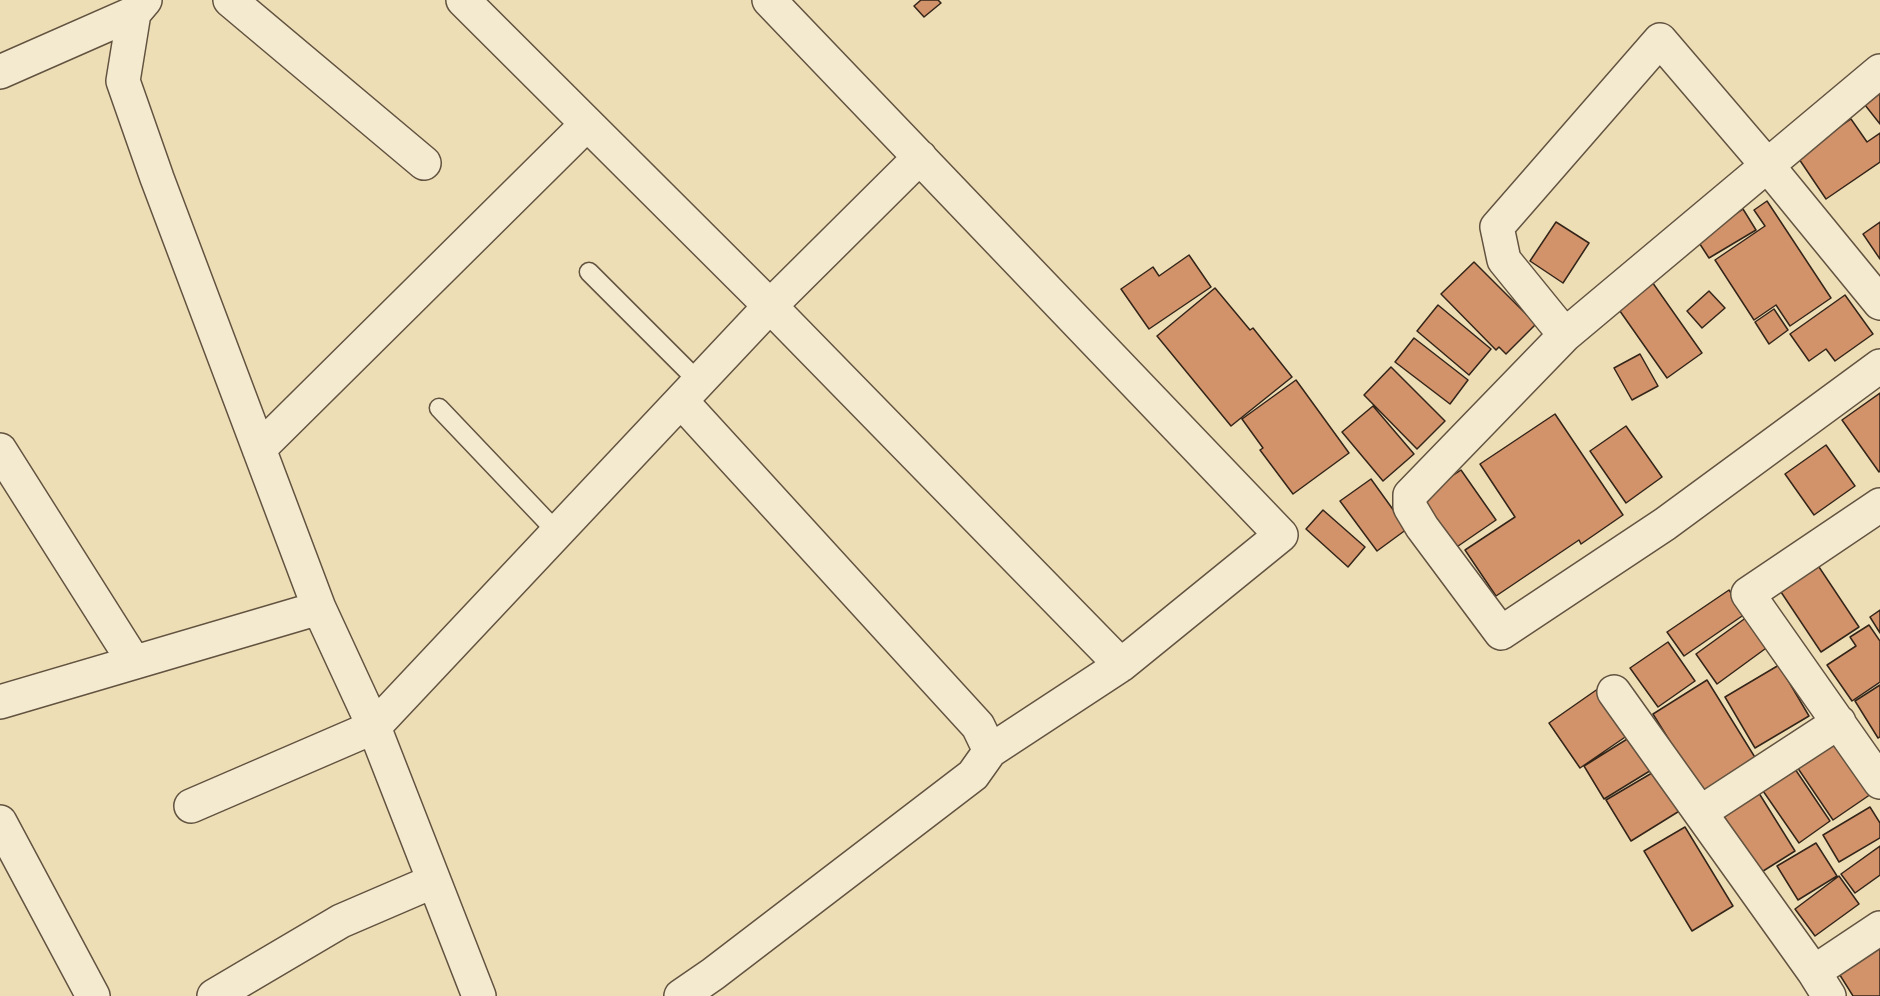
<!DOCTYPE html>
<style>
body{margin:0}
canvas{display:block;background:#eedeb6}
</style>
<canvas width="1880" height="996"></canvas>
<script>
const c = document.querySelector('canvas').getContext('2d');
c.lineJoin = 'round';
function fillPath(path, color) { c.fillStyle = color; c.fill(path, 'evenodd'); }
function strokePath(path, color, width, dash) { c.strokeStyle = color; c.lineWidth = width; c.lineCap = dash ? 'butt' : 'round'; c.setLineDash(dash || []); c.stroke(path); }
const building = new Path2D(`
 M921,0H938L941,3L924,17L914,6Z
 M1880,93V124L1865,105Z
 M1851,119L1867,142L1880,133V162L1826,199L1797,156Z
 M1767,201L1831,298L1790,326L1776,305L1754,320L1715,260L1765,226L1754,210Z
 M1743,209L1756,230L1709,258L1696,238Z
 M1556,222L1589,243L1563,283L1530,261Z
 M1880,222V259L1863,234Z
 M1189,255L1211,287L1149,329L1121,289L1153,267L1159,276Z
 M1474,262L1536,324L1506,354L1499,347L1496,350L1441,294Z
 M1650,279L1702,353L1667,378L1615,304Z
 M1215,288L1250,330L1253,328L1292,377L1231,426L1157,336Z
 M1709,291L1725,308L1702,328L1687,311Z
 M1845,295L1873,334L1835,361L1826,349L1809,361L1790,334Z
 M1438,305L1491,349L1469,375L1417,331Z
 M1774,309L1788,330L1769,344L1755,322Z
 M1414,338L1468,380L1450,404L1395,362Z
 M1640,354L1658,386L1632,400L1614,368Z
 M1391,367L1445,421L1417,449L1364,395Z
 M1296,380L1349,453L1293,494L1260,450L1263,448L1242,419Z
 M1880,393V471L1879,472L1842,420Z
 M1373,406L1414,454L1383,481L1342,432Z
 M1555,414L1623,515L1581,544L1579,540L1496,596L1465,550L1515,517L1480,464Z
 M1626,426L1662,477L1626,503L1590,451Z
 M1826,445L1855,486L1814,515L1785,474Z
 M1461,470L1496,520L1448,553L1413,502Z
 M1371,479L1407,529L1377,551L1340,501Z
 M1323,510L1365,547L1348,567L1306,529Z
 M1817,564L1859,627L1821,652L1779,589Z
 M1729,590L1745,614L1684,656L1667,632Z
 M1880,610V633L1870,617Z
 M1747,617L1769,646L1717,684L1696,654Z
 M1869,625L1880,641V682L1852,701L1827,665L1856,646L1850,637Z
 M1668,642L1695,681L1658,707L1630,668Z
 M1779,665L1809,716L1755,748L1725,697Z
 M1707,680L1756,759L1702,793L1653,714Z
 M1880,685V737L1878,738L1855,701Z
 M1602,686L1634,731L1580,768L1549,723Z
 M1632,736L1653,769L1604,799L1584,766Z
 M1836,736L1874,792L1833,820L1795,764Z
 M1793,766L1830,821L1799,843L1761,788Z
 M1657,770L1681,810L1631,841L1606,800Z
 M1757,790L1795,851L1760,873L1721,812Z
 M1870,807L1880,823V838L1839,862L1823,835Z
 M1685,827L1733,906L1692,931L1644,851Z
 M1816,843L1837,876L1798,900L1777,866Z
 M1880,846V875L1855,893L1841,874Z
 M1839,876L1859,904L1815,936L1795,909Z
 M1880,945V996H1853L1838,972Z`);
const service = new Path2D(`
 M589,272L699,382
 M439,408L557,532`);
const minor = new Path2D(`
 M145,0L134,13L123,81L157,178L319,608L374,727L479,996
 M230,0L424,163
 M463,0L770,306L1121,665
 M1880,71L1565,335L1410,495V507L1422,527L1501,633L1665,524L1880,366
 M0,72L134,13
 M1565,335L1504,260L1497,227L1660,40L1767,165L1880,303
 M681,401L978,726L990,751
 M259,449L587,124
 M0,450L134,662
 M1880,505L1748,594L1880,782
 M1614,692L1814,972L1829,996
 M0,702L319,608
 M191,806L374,727L770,306L920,157
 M1701,812L1839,722
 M0,822L93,996
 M1814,972L1880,928
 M214,996L341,921L434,881
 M681,996L713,974L973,775L990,751L1121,665L1281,535L769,0`);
fillPath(building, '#d2936b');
strokePath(building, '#342519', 1.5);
strokePath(service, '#625340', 21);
strokePath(minor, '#625340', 36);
strokePath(service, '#f4ead0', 18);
strokePath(minor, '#f4ead0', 33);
</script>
